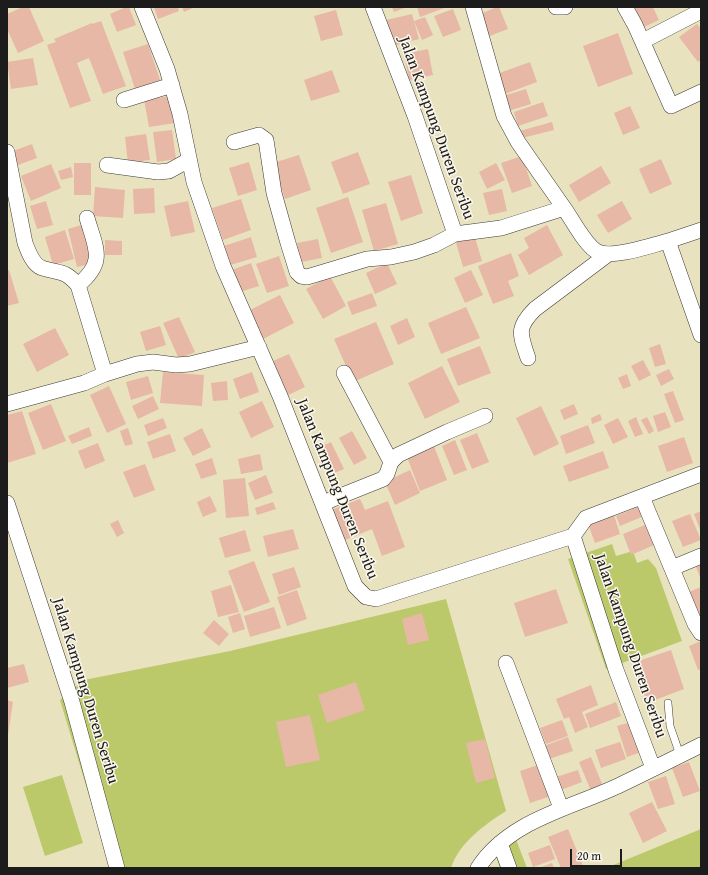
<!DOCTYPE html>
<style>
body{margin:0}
#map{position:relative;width:708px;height:875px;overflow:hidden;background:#e9e2bf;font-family:"Gentium Book Plus",serif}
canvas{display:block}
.frame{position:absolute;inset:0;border:8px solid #1c1c1c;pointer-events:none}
.scale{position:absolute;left:570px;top:849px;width:52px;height:18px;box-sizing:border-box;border:2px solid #1c1c1c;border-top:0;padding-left:5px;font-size:12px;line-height:14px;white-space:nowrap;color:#1c1c1c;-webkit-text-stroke:3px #fbf7ec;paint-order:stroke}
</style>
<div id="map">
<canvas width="708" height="875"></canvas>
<div class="frame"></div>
<div class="scale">20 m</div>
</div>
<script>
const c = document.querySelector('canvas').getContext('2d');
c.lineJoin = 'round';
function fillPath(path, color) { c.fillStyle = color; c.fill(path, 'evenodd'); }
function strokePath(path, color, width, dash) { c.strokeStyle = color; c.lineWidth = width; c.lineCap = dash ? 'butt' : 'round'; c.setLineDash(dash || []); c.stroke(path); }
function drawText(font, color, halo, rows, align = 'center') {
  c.font = font + ' "Gentium Book Plus",serif'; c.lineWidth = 3; c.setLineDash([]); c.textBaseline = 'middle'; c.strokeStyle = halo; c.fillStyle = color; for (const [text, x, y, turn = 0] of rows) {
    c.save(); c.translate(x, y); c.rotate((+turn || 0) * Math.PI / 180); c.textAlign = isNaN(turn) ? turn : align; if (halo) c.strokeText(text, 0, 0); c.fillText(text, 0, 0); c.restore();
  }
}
const green = new Path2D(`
 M612,544L616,556L633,551L637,563L648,559L656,568L682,641L606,669L568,559Z
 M446,599L506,811C484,825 459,843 451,868H111L60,700L84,680L230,651Z
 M62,775L83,843L45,856L23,787Z
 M512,829L527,868H500L494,850V838Z
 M701,829V868H606Z`);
const building = new Path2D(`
 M23,7H29L44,41L18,53L7,29V14Z
 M126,7H129L136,25L117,32L110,14Z
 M154,7H178L179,11L158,19Z
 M182,7H195L184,12Z
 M392,7H407L394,12Z
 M417,7H447L420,17Z
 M497,7H499L508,29L487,37L478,15Z
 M632,7H653L659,20L642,28Z
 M453,9L461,30L443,37L434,16Z
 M336,10L343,35L321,41L314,16Z
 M412,14L419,39L389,47L382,21Z
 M425,17L433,35L422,40L414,21Z
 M101,21L126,86L103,94L89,58L77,63L91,101L70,108L47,45L56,42L54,39L92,23V24Z
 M697,24L701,29V60L698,62L679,37Z
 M618,33L633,74L598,87L583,46Z
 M148,44L160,80L135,89L123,52Z
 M428,49L433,75L409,80L404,54Z
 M33,58L38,85L11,89L7,62Z
 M530,62L537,82L502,95L494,75Z
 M332,70L340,92L311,101L304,80Z
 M526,89L531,104L508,111L503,96Z
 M171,96L175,123L149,127L144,100Z
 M543,102L548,116L518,126L514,112Z
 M630,106L640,128L623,135L614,113Z
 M552,122L554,130L518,139L516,132Z
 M172,130L176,159L157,162L153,132Z
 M146,134L150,160L128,163L125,137Z
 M32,144L37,158L18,165L13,151Z
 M358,152L370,184L343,194L331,162Z
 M299,155L311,190L285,199L273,163Z
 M522,156L532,186L512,193L501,163Z
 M661,159L672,184L650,194L639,169Z
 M249,162L257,190L238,196L229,168Z
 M74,163H91V195H74Z
 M496,163L505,180L487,189L479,172Z
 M51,164L61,188L31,201L21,176Z
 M601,166L611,183L579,202L569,185Z
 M71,167L73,177L61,180L58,171Z
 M411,175L423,213L401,221L388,182Z
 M95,187L125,190L123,218L93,216Z
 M154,188L155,213L134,214L133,189Z
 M502,189L507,211L489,215L483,193Z
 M348,197L363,242L331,253L316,208Z
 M241,199L251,230L223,240L212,208Z
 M46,201L53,225L37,229L30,206Z
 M188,201L195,232L171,237L164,206Z
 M622,201L632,219L608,233L597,215Z
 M386,203L398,244L374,251L362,210Z
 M85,224L94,263L77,267L68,229Z
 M547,225L563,255L529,275L518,255L529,248L524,238Z
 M65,230L74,259L53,265L45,237Z
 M474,234L482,261L463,267L455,239Z
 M251,237L257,257L227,266L221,247Z
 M318,239L322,258L301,262L297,243Z
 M105,240L122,241V255H105Z
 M511,253L519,276L508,281L514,296L493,304L478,266Z
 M279,256L289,286L267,293L256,264Z
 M251,263L259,286L240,292L232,270Z
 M387,263L397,284L375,294L366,273Z
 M7,270H9L19,303L7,306Z
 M471,270L483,295L465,303L454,278Z
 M330,276L346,306L323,319L306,289Z
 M372,293L377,306L352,315L347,302Z
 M280,295L294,323L263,339L248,311Z
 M466,307L480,338L441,354L428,323Z
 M179,317L195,352L179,359L163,323Z
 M407,318L415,337L398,345L390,326Z
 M376,322L394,364L353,382L334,339Z
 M160,326L166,345L146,351L140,332Z
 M55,328L69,355L37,372L23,344Z
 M660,344L666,364L655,367L649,348Z
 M480,346L491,373L458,386L447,359Z
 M289,354L305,387L282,398L266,364Z
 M643,360L651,375L639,381L631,366Z
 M442,366L460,402L425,419L408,383Z
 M669,369L674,379L661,386L656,375Z
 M163,372L204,375L202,406L160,403Z
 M252,372L259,392L240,399L233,379Z
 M627,374L631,386L623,389L618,378Z
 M148,376L153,393L131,400L126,382Z
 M227,381L228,400L213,401L211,383Z
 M109,386L126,424L107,433L90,395Z
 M673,391L684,420L675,423L664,394Z
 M153,396L159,409L138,419L132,406Z
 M262,401L274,427L251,438L239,412Z
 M51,404L66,441L43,450L28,413Z
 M574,404L578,414L564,420L560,410Z
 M541,406L559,444L534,456L516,418Z
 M22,411L36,454L7,463V415Z
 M665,412L671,427L658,432L653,416Z
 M600,414L602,420L592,424L591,418Z
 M636,417L643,434L635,437L628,421Z
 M647,417L654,431L649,434L641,420Z
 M163,418L167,428L148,436L144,425Z
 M618,418L628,437L613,444L604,425Z
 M588,425L595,443L566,454L560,436Z
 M89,427L92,436L72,444L68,436Z
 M128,428L133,444L125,446L120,431Z
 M202,428L211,447L193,456L183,438Z
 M352,431L367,458L354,465L339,438Z
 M477,433L489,462L472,469L460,440Z
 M170,434L176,451L153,459L147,442Z
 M684,437L693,463L667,472L658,446Z
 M455,440L467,470L454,475L442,446Z
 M331,442L344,469L332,474L320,447Z
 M98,443L105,461L85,469L78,451Z
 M434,446L447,480L420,491L407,457Z
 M603,451L609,468L569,482L563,466Z
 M260,454L263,470L241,474L238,459Z
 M212,458L217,474L201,479L195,464Z
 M145,464L155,490L134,498L123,472Z
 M410,470L420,493L395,505L385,482Z
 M266,475L273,493L255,500L248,483Z
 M245,478L249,516L226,518L223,480Z
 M210,496L217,511L203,517L197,502Z
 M360,499L365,510L388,501L405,547L382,556L372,529L343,541L331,510Z
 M273,502L276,509L257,515L255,508Z
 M640,506L644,516L620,526L616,516Z
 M701,511V532L694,514Z
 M613,512L620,534L595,543L587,521Z
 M690,514L701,540L683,547L672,521Z
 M118,520L124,533L117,537L110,524Z
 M645,525L654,545L631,555L623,534Z
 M293,529L299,549L268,557L263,536Z
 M245,530L251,551L225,558L219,538Z
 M254,561L270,602L244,612L228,571Z
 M701,562V580L695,564Z
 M294,567L301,587L279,595L272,574Z
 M231,585L239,612L218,617L211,591Z
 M701,587V616L694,619L684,594Z
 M556,589L568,623L525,637L514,603Z
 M297,590L307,619L287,626L277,597Z
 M274,607L281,628L250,637L244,616Z
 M240,613L245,629L233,633L228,617Z
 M422,613L429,640L408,645L402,619Z
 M214,620L229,634L219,646L203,633Z
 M701,641V669L698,670L689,646Z
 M671,650L684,689L647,703L633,663Z
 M24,664L29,682L7,688V668Z
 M356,682L365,710L327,723L318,695Z
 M591,685L598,705L582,712L588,727L575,733L569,717L564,719L556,699Z
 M7,700L13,702L8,735H7Z
 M616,702L621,716L590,728L585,714Z
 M310,715L320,760L286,767L276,722Z
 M562,720L568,736L546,744L540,728Z
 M631,722L641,752L627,757L617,726Z
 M568,737L573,751L549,759L544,746Z
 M485,739L495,778L476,783L466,743Z
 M620,742L626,759L601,768L595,750Z
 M591,757L603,786L591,791L579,762Z
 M689,762L700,791L683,797L672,768Z
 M541,764L551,796L530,803L520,771Z
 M578,770L582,782L561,790L556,777Z
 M666,776L675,804L658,809L648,782Z
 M652,802L667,831L643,843L629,813Z
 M568,829L577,851L584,868H561L548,837Z
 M550,845L555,859L533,867L528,853Z
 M552,863L554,868H539Z`);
const service = new Path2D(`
 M668,703L670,726L680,755`);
const minor = new Path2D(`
 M142,7L167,69L180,114L194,182L223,266L280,396L355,586L366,597L376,599L573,536L586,518L701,474
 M373,7L415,116L455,234L501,228L564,208C572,219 586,247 598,252C613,259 652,245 668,241L701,335
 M473,7L504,116L518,142L564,208
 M556,7H565
 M625,7L635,25L671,106L701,92
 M643,41L701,11
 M124,100L172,85
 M234,142L259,135L266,140L274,193L288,243L297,272L301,276L307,277L367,259L391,257L414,252L434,245L455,234
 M7,152L25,243C28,251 33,265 42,268C61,274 63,269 78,285L105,374
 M107,165L158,172L169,171L189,160
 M668,241L701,230
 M78,285C106,262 96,249 87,218
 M528,358C520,334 516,328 535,309L607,255
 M344,373L391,462
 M7,404L84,383L105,374L137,364L153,362L176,365L190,364L259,347
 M642,497L695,624L701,633
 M7,503L72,702L117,868
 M323,503L383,479L387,474L391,462L398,455L447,432L485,416
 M573,536L616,670L653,768
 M672,568L701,556
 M506,663L561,808
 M500,843L509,868
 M478,868C510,819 573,808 622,784C649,771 675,758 701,745`);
const streetNames = [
 ["Jalan Kampung Duren Seribu",436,128,70],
 ["Jalan Kampung Duren Seribu",337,489,68],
 ["Jalan Kampung Duren Seribu",630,646,71],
 ["Jalan Kampung Duren Seribu",85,691,73]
];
fillPath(green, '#bbc96b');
fillPath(building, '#e7b8a5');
strokePath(service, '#3b3a34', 8);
strokePath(minor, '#3b3a34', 16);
strokePath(service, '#fff', 7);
strokePath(minor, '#fff', 15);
drawText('16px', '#1c1c1c', '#fbf7ec', streetNames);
</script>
